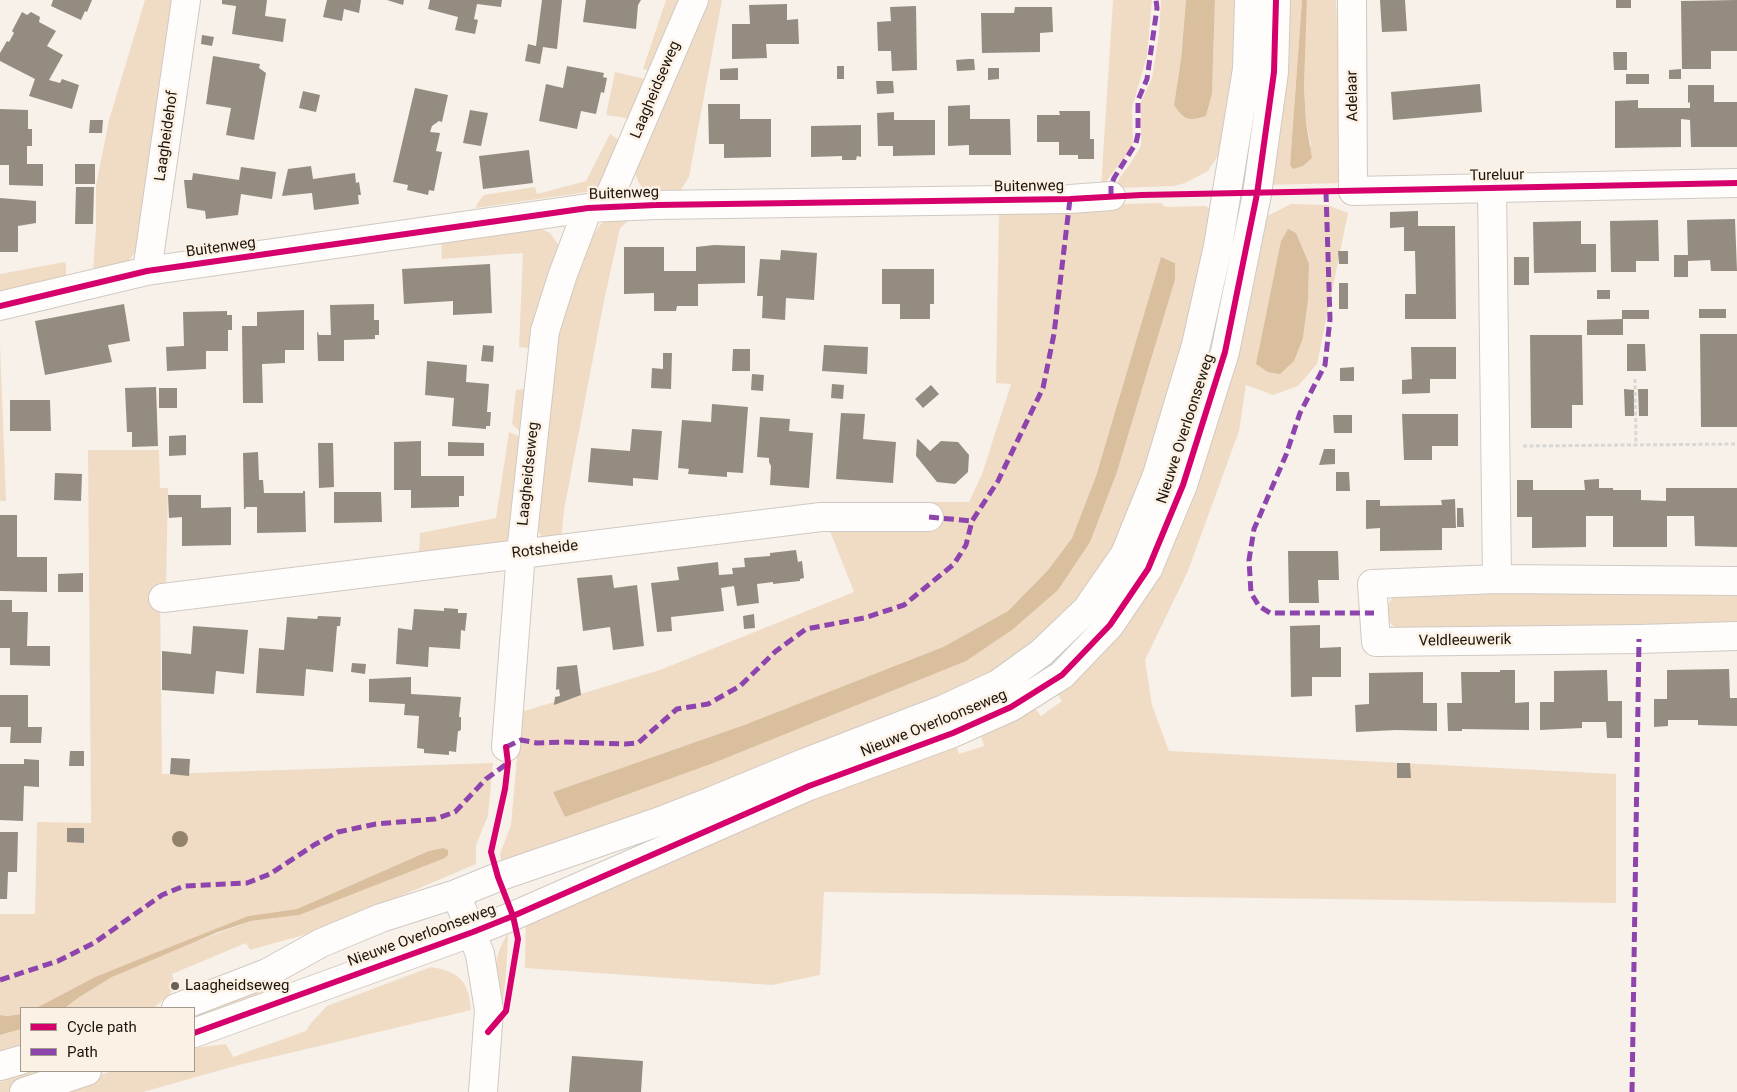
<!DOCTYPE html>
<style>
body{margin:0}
#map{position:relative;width:1737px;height:1092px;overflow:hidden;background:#f7f1ea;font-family:Roboto,sans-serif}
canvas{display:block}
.legend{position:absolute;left:20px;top:1007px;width:175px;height:65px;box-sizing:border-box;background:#fcf1e5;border:1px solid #a3998d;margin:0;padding:6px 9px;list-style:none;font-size:15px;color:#1e140a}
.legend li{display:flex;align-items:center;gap:10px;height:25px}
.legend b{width:25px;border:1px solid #a3998d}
</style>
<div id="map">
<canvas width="1737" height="1092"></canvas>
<ul class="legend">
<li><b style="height:6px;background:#d6006c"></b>Cycle path</li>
<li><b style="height:6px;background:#8e44ad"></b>Path</li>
</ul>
</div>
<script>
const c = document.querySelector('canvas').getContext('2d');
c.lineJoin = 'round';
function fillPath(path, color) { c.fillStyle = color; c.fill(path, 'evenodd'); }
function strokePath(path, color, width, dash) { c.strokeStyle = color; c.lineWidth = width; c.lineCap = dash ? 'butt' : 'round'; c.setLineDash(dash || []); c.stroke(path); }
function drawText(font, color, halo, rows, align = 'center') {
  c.font = font + ' Roboto,sans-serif'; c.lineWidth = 5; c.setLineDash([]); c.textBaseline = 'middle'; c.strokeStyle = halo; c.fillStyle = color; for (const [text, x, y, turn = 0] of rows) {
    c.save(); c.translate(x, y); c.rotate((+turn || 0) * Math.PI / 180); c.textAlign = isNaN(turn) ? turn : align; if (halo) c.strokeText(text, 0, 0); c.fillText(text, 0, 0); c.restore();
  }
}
const green = new Path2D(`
 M145,0H176L136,251L125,266L93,272L96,228V185L109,120Z
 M666,0H686L653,72L643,69Z
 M705,0H722L689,177L677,196C653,195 639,195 634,168Z
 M1113,0H1152L1147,56L1132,108L1133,137L1132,148L1101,188Z
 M1161,0H1186L1181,59L1174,105L1206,116L1212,94L1215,0H1241L1239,35L1219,154L1208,171L1185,183L1174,186L1117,188L1119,179L1130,164L1141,146V102L1152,78L1159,34Z
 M1286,0H1302L1290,165L1311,145L1306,123L1304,87L1307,0H1336L1342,134L1343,183L1266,185Z
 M615,72L650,80L633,119L606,115Z
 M610,134L622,142L603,181L598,188L587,192L476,208L477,204L484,195L535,187L537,194L586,181Z
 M1161,203L1165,207L1206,206L1213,212L1196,311L1127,530L1086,599L986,681L655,812L502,865L500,854L511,825L521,712L660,670L854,592L828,526L931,510V502H969L982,474L1011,384L996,383L999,210L1115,209L1122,204ZM1161,258L1174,262L1175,280L1117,472L1012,630L565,817L553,792L744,725L943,647L1008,611L1048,570L1072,538L1096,476Z
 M1291,204L1327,205L1348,213L1317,364L1298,386L1273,395L1246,385L1239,431L1188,571L1145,660L1152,705L1169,751L1616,774V903L824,892L820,975L772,985L525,968L526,916L955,741L959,754L984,746L980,732L1032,705L1041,716L1062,701L1054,690L1121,625L1265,217ZM1309,264L1308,300L1303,338Z
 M634,216L620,228L603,306L564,510L561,541C544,541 540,538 534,521L560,316L590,240L599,226L607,219Z
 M536,227L550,233L560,247L535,349L519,347L523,253L442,259L441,242Z
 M65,262L66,264V278L0,294V274Z
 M0,344L6,501H0Z
 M530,388L525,432L518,430L512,424L516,390Z
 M509,432L523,438L509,539L496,548L419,554L420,533L496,518Z
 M88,450H159L160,488H168L166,589L160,590L162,774L493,763L488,816L476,845V864L318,931L250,950L246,943L172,974L176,988L154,1008H65L78,998L112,977L167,952L251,921L299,915L443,848L429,852L297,909L248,916L95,977L36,1008H21V1014L7,1016L0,1015V914H35L37,822L91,823Z
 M1737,587V629L1399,631C1384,620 1383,609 1395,594Z
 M508,933C508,946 505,999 501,1009C495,976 490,963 508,933Z
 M431,967C460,972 468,980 471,1010L239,1065L143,1092H51L112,1071H194V1048L226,1044L233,1057L306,1031L311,1023L327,1006Z
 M265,985L269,998L194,1027V1014Z
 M21,1029V1054L0,1060V1035Z
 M32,1071H71L7,1092H0V1082Z`);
const water = new Path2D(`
 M1186,0H1215L1212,94L1206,116C1188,121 1185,121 1174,105L1181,59Z
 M1302,0H1307L1304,87L1306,123L1312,158L1303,166L1293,169L1290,165Z
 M1288,229L1296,233L1309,264L1308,300L1303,338L1294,361L1280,374L1268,372L1256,364L1281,241Z
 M1161,257L1175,263V280L1117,472L1090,542L1058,590L1012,630L966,661L716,762L565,817L553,792L744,725L943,647L1008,611L1048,570L1072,538L1096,476Z
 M443,848L448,850V855L445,858L299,915L251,921L218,932L112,977L78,998L65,1008H36L95,977L142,958L248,916L297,909L429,851Z
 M21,1014V1029L0,1035V1015L7,1016Z`);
const building = new Path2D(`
 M53,0H92L87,12L85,11L81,20L51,6Z
 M222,0H267L265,16L286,19L283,42L232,34L236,6L222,4Z
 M327,0H361L359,13L344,9L342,21L323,17Z
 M387,0H404L403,5Z
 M430,0H502L501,7L477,4L474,19L478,20L475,34L455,30L458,17L428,9Z
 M542,0H562L557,49L543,47L540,64L525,61L528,44L536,46Z
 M586,0H641L638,5L636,29L583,22Z
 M1380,0H1405L1407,31L1382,32Z
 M1616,0H1631V8H1616Z
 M1737,0V51H1711V69H1682L1681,1Z
 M787,4V20L798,19L799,44H766L767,58L732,59V24H750L749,5Z
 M916,6L917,70L892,71L891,51H878L877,22L891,21L890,7Z
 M1015,7H1052L1053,32L1040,33V52L982,53L981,13H1014Z
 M22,12L27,15L31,12L40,17L39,22L56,31L47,46L63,55L49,80L60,83L62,79L79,85L72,109L29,96L35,79L0,61V53L7,41L9,42L14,33L12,31Z
 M202,35L214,37L212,46L201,44Z
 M1613,52H1627V70H1614Z
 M213,56L260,64L259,68L266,73L254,140L226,135L231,108L206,104Z
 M968,59H974L975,70L957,71L956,60Z
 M567,66L604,73L603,77L607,78L604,93L601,92L596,114L581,111L577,129L539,121L546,84L563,88Z
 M837,66H844V79H837Z
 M738,68V80H720V69Z
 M988,68H999V79L988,80Z
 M1681,69V79H1669V70Z
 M1626,74H1649V84H1626Z
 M876,81H893L894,93L877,94Z
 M1480,84L1482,112L1393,120L1391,92Z
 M1688,85H1714V102H1737V147H1691L1690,120L1681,119V147L1615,148V101L1638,100V108H1690V102L1688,103Z
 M415,88L448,95L442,122L439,121L432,126L430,132L440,133L436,151L442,152L434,191L429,190L428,195L407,190L408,185L393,182Z
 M303,91L320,95L316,112L299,108Z
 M708,104H740V119H771V157L724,158V144H709Z
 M970,105V119H1010L1011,155H969V145L948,146V106Z
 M0,109L28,110V129H32V146H27V164H43V186L9,185V165H0Z
 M470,110L488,113L481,146L463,143Z
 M1059,111H1090V139H1094V159H1078V155H1059V142H1037V115H1060Z
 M894,112V120H935V155L893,156V146H878L877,113Z
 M90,120H103L102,133H89Z
 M861,125V157L857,156L856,160H842V156L811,157V126Z
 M529,150L533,183L483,189L479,156Z
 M75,164H95V184H75Z
 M311,166L313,179L355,173L356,183L359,182L361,195H358L359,204L314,210L312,193L282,196L288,169Z
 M241,167L276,172L272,199L241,194L238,215L206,219L205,211L187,208L184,180H192L193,173L239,180Z
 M76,187H94L93,224H75Z
 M0,198L36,201V223L18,226V252H0Z
 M1418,211V226H1455L1456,319H1405V294H1416L1415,251H1404V227L1390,228V212Z
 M1735,219L1737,271H1711L1710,260L1688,261V277H1674V255H1688L1687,220Z
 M1658,220L1659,261H1636V272H1611L1610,221Z
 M1581,221V244H1596V272L1534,273L1533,222Z
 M714,245L745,246V283L698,284V306H677L676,311H654V293L624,294V247H664V271H696V247Z
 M781,250L817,253L814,300L786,298L785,320L762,318L763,296H757L760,259L780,260Z
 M1338,251H1348V264H1339Z
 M1514,257H1529V285H1514Z
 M490,264L492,313L453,315V301L404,304L402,269Z
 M882,269H934V304H930V319H900V304H882Z
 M1339,283H1348V309H1339Z
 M1597,290H1610V299H1597Z
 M124,304L130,341L108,345L112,362L45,375L35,321Z
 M374,304V320H379V335H375V339L344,340V361H318L317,331L319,335H331L330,305Z
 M1699,309H1726V318H1699Z
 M304,310V350H285V363L262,364L263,403H243L242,326H257V312Z
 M1622,310H1649V319H1623V335H1587V320L1622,319Z
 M227,311V315H232V330H228V351H206V369L167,371L166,347L184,346L183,312Z
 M1700,334H1737V427H1701Z
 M1530,335H1582L1583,405H1572V428H1531Z
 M1627,344H1645L1646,371H1627Z
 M483,345L494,346L493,362L481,361Z
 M824,345L868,347L867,374L822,371Z
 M1411,347H1456V379H1430V393L1402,394V380L1412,379Z
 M733,349H750V371H732Z
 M663,353H672L671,389L651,388L652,368L663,369Z
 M427,361L467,365L466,382L489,384L487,412H491L490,426H486V429L452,426L454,398L425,395Z
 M1354,367V381H1340V368Z
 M752,374L764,375L763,391L751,390Z
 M832,384L844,385L843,399L831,398Z
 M931,385L939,394L923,408L915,399Z
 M156,387L158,446L132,447V432H127L125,388Z
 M159,388H177V408H159Z
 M1624,389L1634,390V416H1625Z
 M1638,389H1648V416H1639Z
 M10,400H50L51,431H10Z
 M712,404L748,407L743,473L727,472V477L688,474L689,469L678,468L682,420L711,422Z
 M841,413L865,414L863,439L896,442L893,483L836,479Z
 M1402,414H1458V446H1432V460H1404Z
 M1333,415H1352V433H1334Z
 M760,417L790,419L789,431L813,433L809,488L770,485L771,466L769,462V458L757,457Z
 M632,429L662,431L658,480L633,478V486L588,482L591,448L630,451Z
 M186,435V455L169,456V436Z
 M917,439L919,440L930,451L941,441L958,442L969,455L968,472L955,484L937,482L916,456Z
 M421,441V476H464V496H459V507L411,508V490H394V442Z
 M448,442L484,443V456H448Z
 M318,443H333L334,487L319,488Z
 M1324,449H1335V464L1319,465Z
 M258,452L259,480H263L264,493H303V491H305L306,532L257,533V507H246L245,509H244L243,453Z
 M1336,472H1349L1350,491H1336Z
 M55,473L82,474L81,501L54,500Z
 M1599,479V488H1613V490H1641V500L1666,501V488H1737V547L1695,546L1694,516H1667V547H1613V516H1586V547L1532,548V517H1517V480H1533V490H1585L1584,480Z
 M334,492H381L382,522L334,523Z
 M168,495H201V508L231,507V545L182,546V517L169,518Z
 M1455,499L1456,528H1442V550L1380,551V528L1366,529V500H1380V506L1442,505L1441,500Z
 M1457,508H1463L1464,527H1457Z
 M0,515H17V557H47V592L0,591Z
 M796,550L798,562L802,561L804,578L800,579V581L773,584V582L757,584L759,603L737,606L734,586L721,588L724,611L671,617L672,631L657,632L651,583L679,580L677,567L718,562L719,575L733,574L732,568L745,567L744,558L770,556V553Z
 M1288,551H1338L1339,580H1318L1319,603H1289Z
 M83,573V592H58V574Z
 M612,575L614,588L637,585L644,646L613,650L610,627L583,631L577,578Z
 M0,600H12V612H28L27,646H50V666L10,665V648H0Z
 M444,608L458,609V613H467L465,631L461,630L460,649L429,647L428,667L396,664L398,628L412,630L414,609L444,611Z
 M754,614L755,628L744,629L743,616Z
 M318,616L341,617L340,626H337L333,672L306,669L304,696L256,693L259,648L284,650L287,617L317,619Z
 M1320,625V648L1341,647V677H1312V696L1291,697L1290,626Z
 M193,626L248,630L244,674L216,671L214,694L162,690V651L191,654Z
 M352,663L366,664L365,674L351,672Z
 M577,665L581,695L554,705L555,697L560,696L559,689L556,690L557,667Z
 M1729,669L1730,698H1737V726L1698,725V720H1668V726L1654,727V699H1667V670Z
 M1500,670H1515V703L1529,702V730L1462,729V731H1448L1447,703H1462L1461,672H1500Z
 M1607,670L1608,701H1622V738H1607L1606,722H1582V728L1540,730V702H1554V671Z
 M1423,672V703H1437V731L1396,730L1356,732L1355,705L1369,704V673Z
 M411,677V694L461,697L459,717H461V729L460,731H458L456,752L449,751V755L424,753V749L417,748L419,716L404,715L405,704L369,702V679Z
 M0,695H28V727H42L41,743H10L11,727H0Z
 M70,751H84V766H69Z
 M171,758L190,759L189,776L170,774Z
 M24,759L39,760V787L24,786L23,821L0,820V764H24Z
 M1397,763H1410L1411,778H1397Z
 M67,828H84V843L67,842Z
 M0,832H18L17,872H8L7,899H0Z
 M572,1056L643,1061L641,1092H569Z`);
const path = new Path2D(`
 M1635,379L1636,445
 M1523,446L1737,444`);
const minor = new Path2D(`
 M1352,0L1353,191L1737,183
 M1492,188L1497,579
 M605,207L694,0
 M147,271L186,0
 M0,306L147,271L588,208L656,205L1070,199L1111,196
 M1737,581L1497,579L1372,584L1376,642L1639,639L1737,636
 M163,598L821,517H929
 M506,747L521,553L545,331L562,277L588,208
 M456,894L480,954L489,1010L483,1092
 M176,1008L267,973L321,943L381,918L456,894L498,877L655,823L712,801L804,763L944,709L998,684L1041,653L1087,609L1125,554L1157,475L1196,345L1218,246L1247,69L1249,0
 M194,1033L473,932L513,916L809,786L953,733L1011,707L1062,675L1110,625L1148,569L1183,485L1225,352L1257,194L1274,72L1276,0
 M0,1066L21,1060
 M24,1092L87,1071`);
const quiet = new Path2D(`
 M1326,192L1330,319L1325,365L1300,413L1286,455L1254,529L1249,560L1251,593L1259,606L1270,613H1374
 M1111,196V186L1114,178L1136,143L1138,134V100L1147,79L1157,8L1156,0
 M929,517L972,521
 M506,747L521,740L537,743L564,742L625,744L638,743L677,709L708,704L740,686L776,651L806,629L864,618L904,605L954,564L966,545L972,521L998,481L1043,388L1054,334L1070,199
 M0,980L58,961L94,943L162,895L184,886L247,883L270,874L314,845L338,832L376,824L435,819L455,812L486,779L508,763
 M1632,1092L1639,639`);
const cycleway = new Path2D(`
 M0,306L147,271L588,208L656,205L1070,199L1141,195L1737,183
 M488,1032L506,1011L518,939L513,916L498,877L491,852L505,789L508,763L506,747
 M194,1033L473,932L513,916L809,786L953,733L1011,707L1062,675L1110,625L1148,569L1183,485L1225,352L1257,194L1274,72L1276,0`);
const trees = [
 [180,839]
];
const markers = [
 [175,986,5,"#6a6158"]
];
const streetNames = [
 ["Laagheidseweg",656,90,-67],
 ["Adelaar",1353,96,-91],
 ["Laagheidehof",167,136,-82],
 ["Tureluur",1497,176,-1],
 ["Buitenweg",1029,187,-1],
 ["Buitenweg",624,194,-2],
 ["Buitenweg",221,248,-8],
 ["Nieuwe Overloonseweg",1186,429,-72],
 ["Laagheidseweg",529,474,-84],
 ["Rotsheide",545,550,-7],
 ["Veldleeuwerik",1465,641,-1],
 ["Nieuwe Overloonseweg",934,724,-22],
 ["Nieuwe Overloonseweg",422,936,-20]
];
const poiNames = [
 ["Laagheidseweg",185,986]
];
fillPath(green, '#f0dcc5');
fillPath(water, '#dabf9f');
fillPath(building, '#958c81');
strokePath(minor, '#d1c9c1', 30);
strokePath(path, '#d8d7d4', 3, [4, 2.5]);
strokePath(minor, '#fefdfc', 28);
strokePath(quiet, '#8e44ad', 5, [10, 5]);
strokePath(cycleway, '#d6006c', 6);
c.fillStyle = '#93836c';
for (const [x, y] of trees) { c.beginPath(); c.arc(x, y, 8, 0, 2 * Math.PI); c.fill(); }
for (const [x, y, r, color] of markers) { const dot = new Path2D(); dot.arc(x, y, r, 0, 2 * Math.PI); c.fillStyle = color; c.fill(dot); strokePath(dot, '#fcf1e5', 2); }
drawText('15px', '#1e140a', '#fcf1e5', streetNames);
drawText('15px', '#1e140a', '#fcf1e5', poiNames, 'left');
</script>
